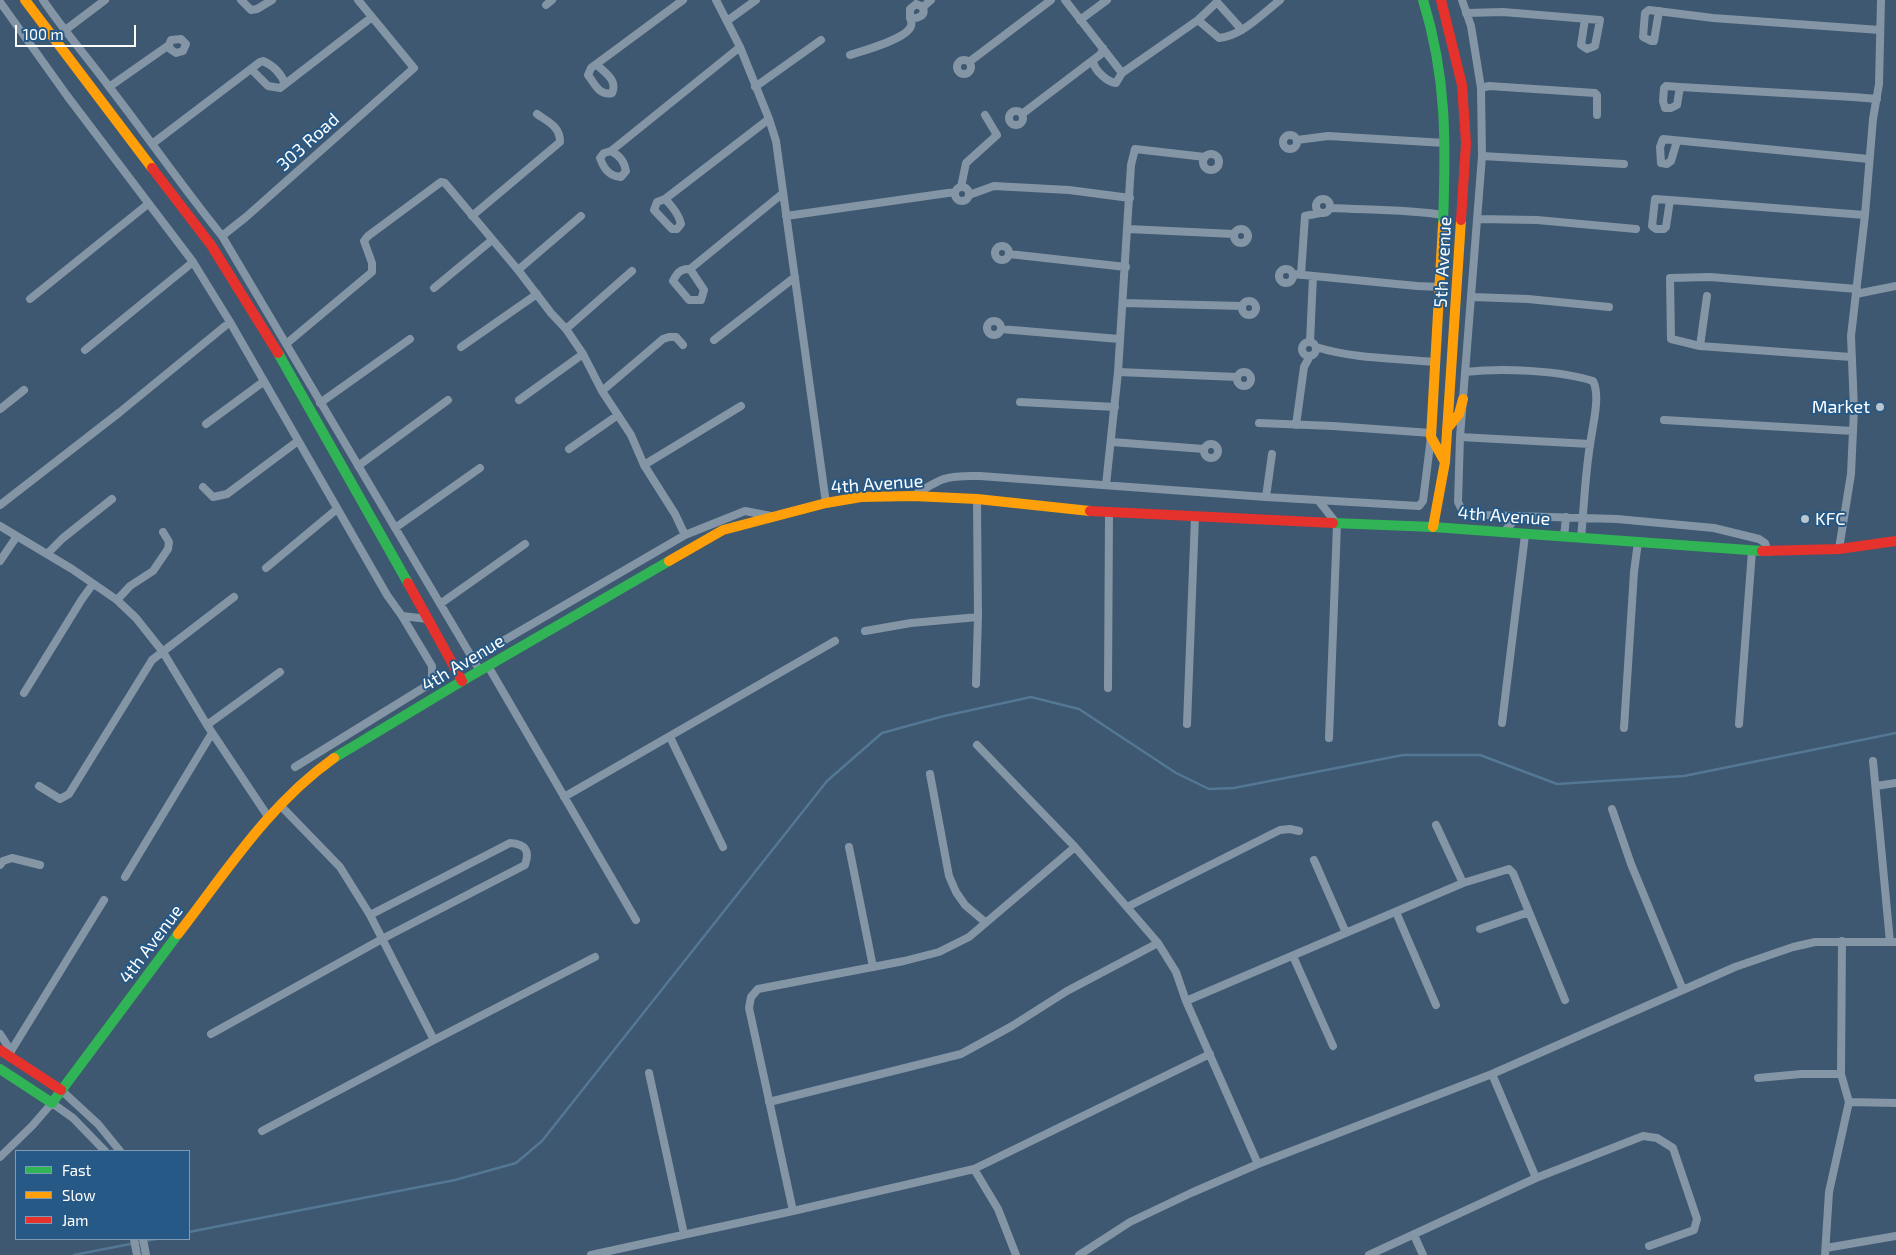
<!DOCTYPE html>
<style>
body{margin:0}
#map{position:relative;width:1896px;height:1255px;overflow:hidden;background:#3d5870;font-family:"Exo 2",sans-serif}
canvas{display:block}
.legend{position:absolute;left:15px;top:1150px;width:175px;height:90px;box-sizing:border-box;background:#275986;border:1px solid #7d9bb6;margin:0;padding:6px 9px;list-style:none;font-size:15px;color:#fff}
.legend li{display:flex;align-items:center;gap:10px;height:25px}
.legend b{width:25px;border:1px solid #7d9bb6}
.scale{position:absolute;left:15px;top:25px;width:121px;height:22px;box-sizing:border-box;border:2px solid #fff;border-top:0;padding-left:6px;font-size:15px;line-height:18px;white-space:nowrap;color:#fff;-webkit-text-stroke:4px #275986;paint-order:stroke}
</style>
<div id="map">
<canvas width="1896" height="1255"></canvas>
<ul class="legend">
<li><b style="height:6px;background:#30b455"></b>Fast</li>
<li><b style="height:6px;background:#ff9f0a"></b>Slow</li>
<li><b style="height:6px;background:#e5322d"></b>Jam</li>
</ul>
<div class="scale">100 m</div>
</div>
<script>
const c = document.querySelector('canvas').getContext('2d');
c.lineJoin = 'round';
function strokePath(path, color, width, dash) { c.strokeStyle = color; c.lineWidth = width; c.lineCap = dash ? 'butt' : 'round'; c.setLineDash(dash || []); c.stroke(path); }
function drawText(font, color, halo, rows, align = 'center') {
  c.font = font + ' "Exo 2",sans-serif'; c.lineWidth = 4; c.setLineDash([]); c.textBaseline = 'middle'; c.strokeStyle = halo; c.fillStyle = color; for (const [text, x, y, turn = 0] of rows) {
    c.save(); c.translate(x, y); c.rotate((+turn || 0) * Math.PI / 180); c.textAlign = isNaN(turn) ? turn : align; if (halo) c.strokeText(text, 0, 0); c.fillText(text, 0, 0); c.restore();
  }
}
const stream = new Path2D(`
 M189,1232L455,1180L516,1163L542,1141L827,781L882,733L944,716L1031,697L1079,709L1176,773L1209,789L1234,788L1403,755H1480L1557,784L1684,776L1896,733
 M74,1255L156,1239`);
const street = new Path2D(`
 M43,0C64,31 88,58 110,88C148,137 183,188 222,236L480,671
 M241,0L251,10L257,9L272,0
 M716,0L740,47L769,119L776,141L826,503
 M1065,0L1122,73
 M1462,0L1471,26L1481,88L1482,156L1460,437L1458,502L1462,510L1470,514L1482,515L1617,519L1714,528L1759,539L1765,543L1768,552
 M0,2L68,97L193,262L230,322L387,595L402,616L432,666V679L428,685L295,767
 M916,4L923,7C926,16 918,19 910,18V9Z
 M546,5L552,0
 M923,7L931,0
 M1659,11L1654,41H1651L1643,37L1645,13L1649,10L1713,18L1880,30
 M1466,13L1503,12L1600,20L1595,46L1587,49L1581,45L1585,19
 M1080,20L1107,0
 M1198,20L1219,38C1242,36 1262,14 1280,0
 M727,21L756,0
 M64,31L105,0
 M850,55C862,51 907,39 911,26C912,23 911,20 910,18
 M957 67a7 7 0 1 1 14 0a7 7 0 1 1-14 0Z
 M1093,61C1094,70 1107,82 1116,83L1122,73L1198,20L1217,2L1242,30
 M969,62L1051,0
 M597,65C605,73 618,80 612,93C599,96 595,84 588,75L591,68L683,0
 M251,69L268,86L280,88L372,17
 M109,87L169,45L171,40L181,39L186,44L183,51L176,53L170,49L169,45
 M755,87L821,40
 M1680,87L1677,105L1671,108H1665L1663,101L1664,88L1666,86L1680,87L1853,97L1877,99
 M1481,88L1489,86L1595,93L1597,95V115
 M1009 118a7 7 0 1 1 14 0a7 7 0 1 1-14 0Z
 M1022,114L1101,54L1103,48
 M1283 142a7 7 0 1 1 14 0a7 7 0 1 1-14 0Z
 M1297,140L1328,136L1445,143
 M1677,141L1671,161L1667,164L1661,163L1660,147L1663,139L1869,159
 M152,144L260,62L263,61C274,66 281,73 285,84
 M611,151C620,156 624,161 626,171L621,177C609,176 604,169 600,158L604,153L611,151L740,47
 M1203 162a8 8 0 1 1 16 0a8 8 0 1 1-16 0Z
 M1482,156L1624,164
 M961,187L966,163L997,135L985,115
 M955 194a7 7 0 1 1 14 0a7 7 0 1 1-14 0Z
 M969,195L994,186L1069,190L1130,198
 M665,199C672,206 679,214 681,224L677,229H672L654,210L657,202L665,199L769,119
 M1316 206a7 7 0 1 1 14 0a7 7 0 1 1-14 0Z
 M1670,200L1666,227L1664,229H1656L1652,226L1655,199L1670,200L1865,215
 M1330,208C1368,210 1406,209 1443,215
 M472,216L560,142C560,126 548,122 537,114
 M786,216L955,192
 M1478,219L1537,220L1636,229
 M1128,229L1234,234
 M1234 236a7 7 0 1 1 14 0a7 7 0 1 1-14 0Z
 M222,236L246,217L414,68L358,0
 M995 253a7 7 0 1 1 14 0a7 7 0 1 1-14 0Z
 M1009,254L1126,267
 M690,269L704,290L701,300H689L673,281C677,273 681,268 690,269L782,194
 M1279 276a7 7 0 1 1 14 0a7 7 0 1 1-14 0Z
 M518,270L581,216
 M1293,274L1417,286L1441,287
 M1301,275L1305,216L1320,213
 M434,288L492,240
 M1856,294L1896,286
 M1472,297L1528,299L1609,307
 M30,299L148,204
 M1242 308a7 7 0 1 1 14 0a7 7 0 1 1-14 0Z
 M1123,303L1242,306
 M987 328a7 7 0 1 1 14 0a7 7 0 1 1-14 0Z
 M566,329L632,271
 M1001,329L1119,339
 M714,340L795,277
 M1310,342L1313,276
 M1302 349a7 7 0 1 1 14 0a7 7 0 1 1-14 0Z
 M286,344L372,272V263L364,241L368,236L441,182L445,183L518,270L551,313L566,329L583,354L602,391L631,435L644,465L675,514L685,535
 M1700,346L1707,296
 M461,347L537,294
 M1316,347C1354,359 1396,358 1435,362
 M85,350L193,262
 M1851,357L1700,346L1671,339L1670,278L1710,277L1857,289
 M1118,372L1237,377
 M1465,372C1501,368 1559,370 1593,381C1601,396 1592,428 1590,445C1585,476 1584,507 1581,538
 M1237 379a7 7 0 1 1 14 0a7 7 0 1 1-14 0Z
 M602,391L663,339L669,337H676L683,345
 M519,400L583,354
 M1020,402L1115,407
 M320,403L410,339
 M0,409L24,390
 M1664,420L1853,431
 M1259,423L1333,426L1431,433
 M206,424L263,382
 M1296,425L1304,367L1310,356
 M1460,437L1590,444
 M1112,442L1204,449
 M1204 451a7 7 0 1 1 14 0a7 7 0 1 1-14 0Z
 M569,449L618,415
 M644,465L741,406
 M358,466L448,400
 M1106,485L1118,372L1131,165L1135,149L1205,157
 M203,487L213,497L227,494L298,441
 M913,496C941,478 946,475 980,476L1266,497L1419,506L1423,501L1431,437
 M1266,497L1272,454
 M1318,500L1337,524L1329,738
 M0,505L120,412L230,322
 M0,526L72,569L117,600L136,618L163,652L207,725L269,818
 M395,528L480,468
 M1503,533L1518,516
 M1564,537L1566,517
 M1839,549L1851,474L1854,409L1851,336L1865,215L1873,119L1879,84L1881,0
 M48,553L63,538L112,499
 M0,561L17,536
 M266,568L337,509
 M117,600L130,586L153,571L168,549L169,542L163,532
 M440,604L525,544
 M402,616L428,619
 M865,631L911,623L978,617
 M472,659L685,535L745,511L771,516
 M488,666L636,920
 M976,684L978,617L977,499
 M1108,688L1109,513
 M24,693L82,599L93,584
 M1502,723L1525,535
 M1187,724L1195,517
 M1739,724L1752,551
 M207,725L280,672
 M1624,728L1634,572L1638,542
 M670,737L723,847
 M977,745L1075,847L1158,943L1176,972L1186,1001L1258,1164
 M1873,761L1890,942
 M930,774L949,876L956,892L965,905L985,922
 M39,786L60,799L69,794L152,660L234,597
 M1876,786L1896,783
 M564,797L835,641
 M280,805L340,867L370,915L434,1040
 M1612,809L1631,864L1683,990
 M1436,825L1463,883
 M849,847L873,967
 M1314,860L1346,933
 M0,865L3,861L12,858L40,865
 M125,877L212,733
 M1127,907L1280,830L1290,829L1299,831
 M1396,912L1436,1005
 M1480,929L1529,912
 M1293,956L1333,1046
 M1186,1001L1463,883L1509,869L1513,873L1565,1000
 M0,1034L11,1051V1054
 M211,1034L382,939L525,865C530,851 526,844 510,843L370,915
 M11,1051L104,900
 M649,1073L684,1234
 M1492,1074L1536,1178
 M1758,1078L1801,1074H1841
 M61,1090L98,1124L120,1151
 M769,1102L961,1054L1012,1026L1067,991L1158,943
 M1849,1102L1896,1103
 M262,1131L434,1040L595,957
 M0,1157L32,1126L52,1103L73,1118L105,1151
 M974,1169L998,1209L1016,1255
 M793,1211L749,1008L751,997L758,989L904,961L939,952L969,937L1075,847
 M1414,1235L1423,1255
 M134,1239L137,1255
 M143,1239L146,1255
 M1826,1248L1896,1236
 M591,1255L793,1211L974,1169L1210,1054
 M1079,1255L1130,1222L1191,1193L1258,1164L1492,1074L1735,967L1793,947L1815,942H1896
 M1369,1255L1536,1178L1643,1136L1657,1138L1673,1148L1697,1219L1694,1230L1649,1246
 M1825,1255L1829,1192L1849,1102L1841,1074L1842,941`);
const fast = new Path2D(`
 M1423,0C1447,77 1446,144 1443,224
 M278,353L408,583
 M1333,523L1433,527L1762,551
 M334,758L462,681L669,561
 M0,1069L52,1103L178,934`);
const slow = new Path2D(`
 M25,0L152,168
 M1443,224L1431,437L1445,462
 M1447,429L1459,414L1463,399
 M1433,527L1445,462L1461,220
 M669,561L723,530L826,503L861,497L913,496L977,499L1090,511
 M178,934C226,872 269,804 334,758`);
const jam = new Path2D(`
 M1441,0L1462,85L1466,143L1461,220
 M152,168L211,245L278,353
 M1090,511L1333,523
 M1762,551L1839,549L1896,541
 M408,583L462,681
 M0,1050L61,1090`);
const markers = [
 [1880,407,5,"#bbc5cd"],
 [1805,519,5,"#bbc5cd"]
];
const streetNames = [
 ["303 Road",308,142,-42],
 ["5th Avenue",1443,262,-87],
 ["4th Avenue",877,484,-4],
 ["4th Avenue",1504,516,4],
 ["4th Avenue",463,663,-31],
 ["4th Avenue",151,944,-53]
];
const poiNames = [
 ["Market",1870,407],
 ["KFC",1815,519,"left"]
];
strokePath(stream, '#547795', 2.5);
strokePath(street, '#8495a6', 8);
strokePath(fast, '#30b455', 10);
strokePath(slow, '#ff9f0a', 10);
strokePath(jam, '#e5322d', 10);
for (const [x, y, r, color] of markers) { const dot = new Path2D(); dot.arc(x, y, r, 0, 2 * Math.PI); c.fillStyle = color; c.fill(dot); strokePath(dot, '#275986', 2); }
drawText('18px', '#fff', '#275986', streetNames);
drawText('18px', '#fff', '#275986', poiNames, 'right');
</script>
